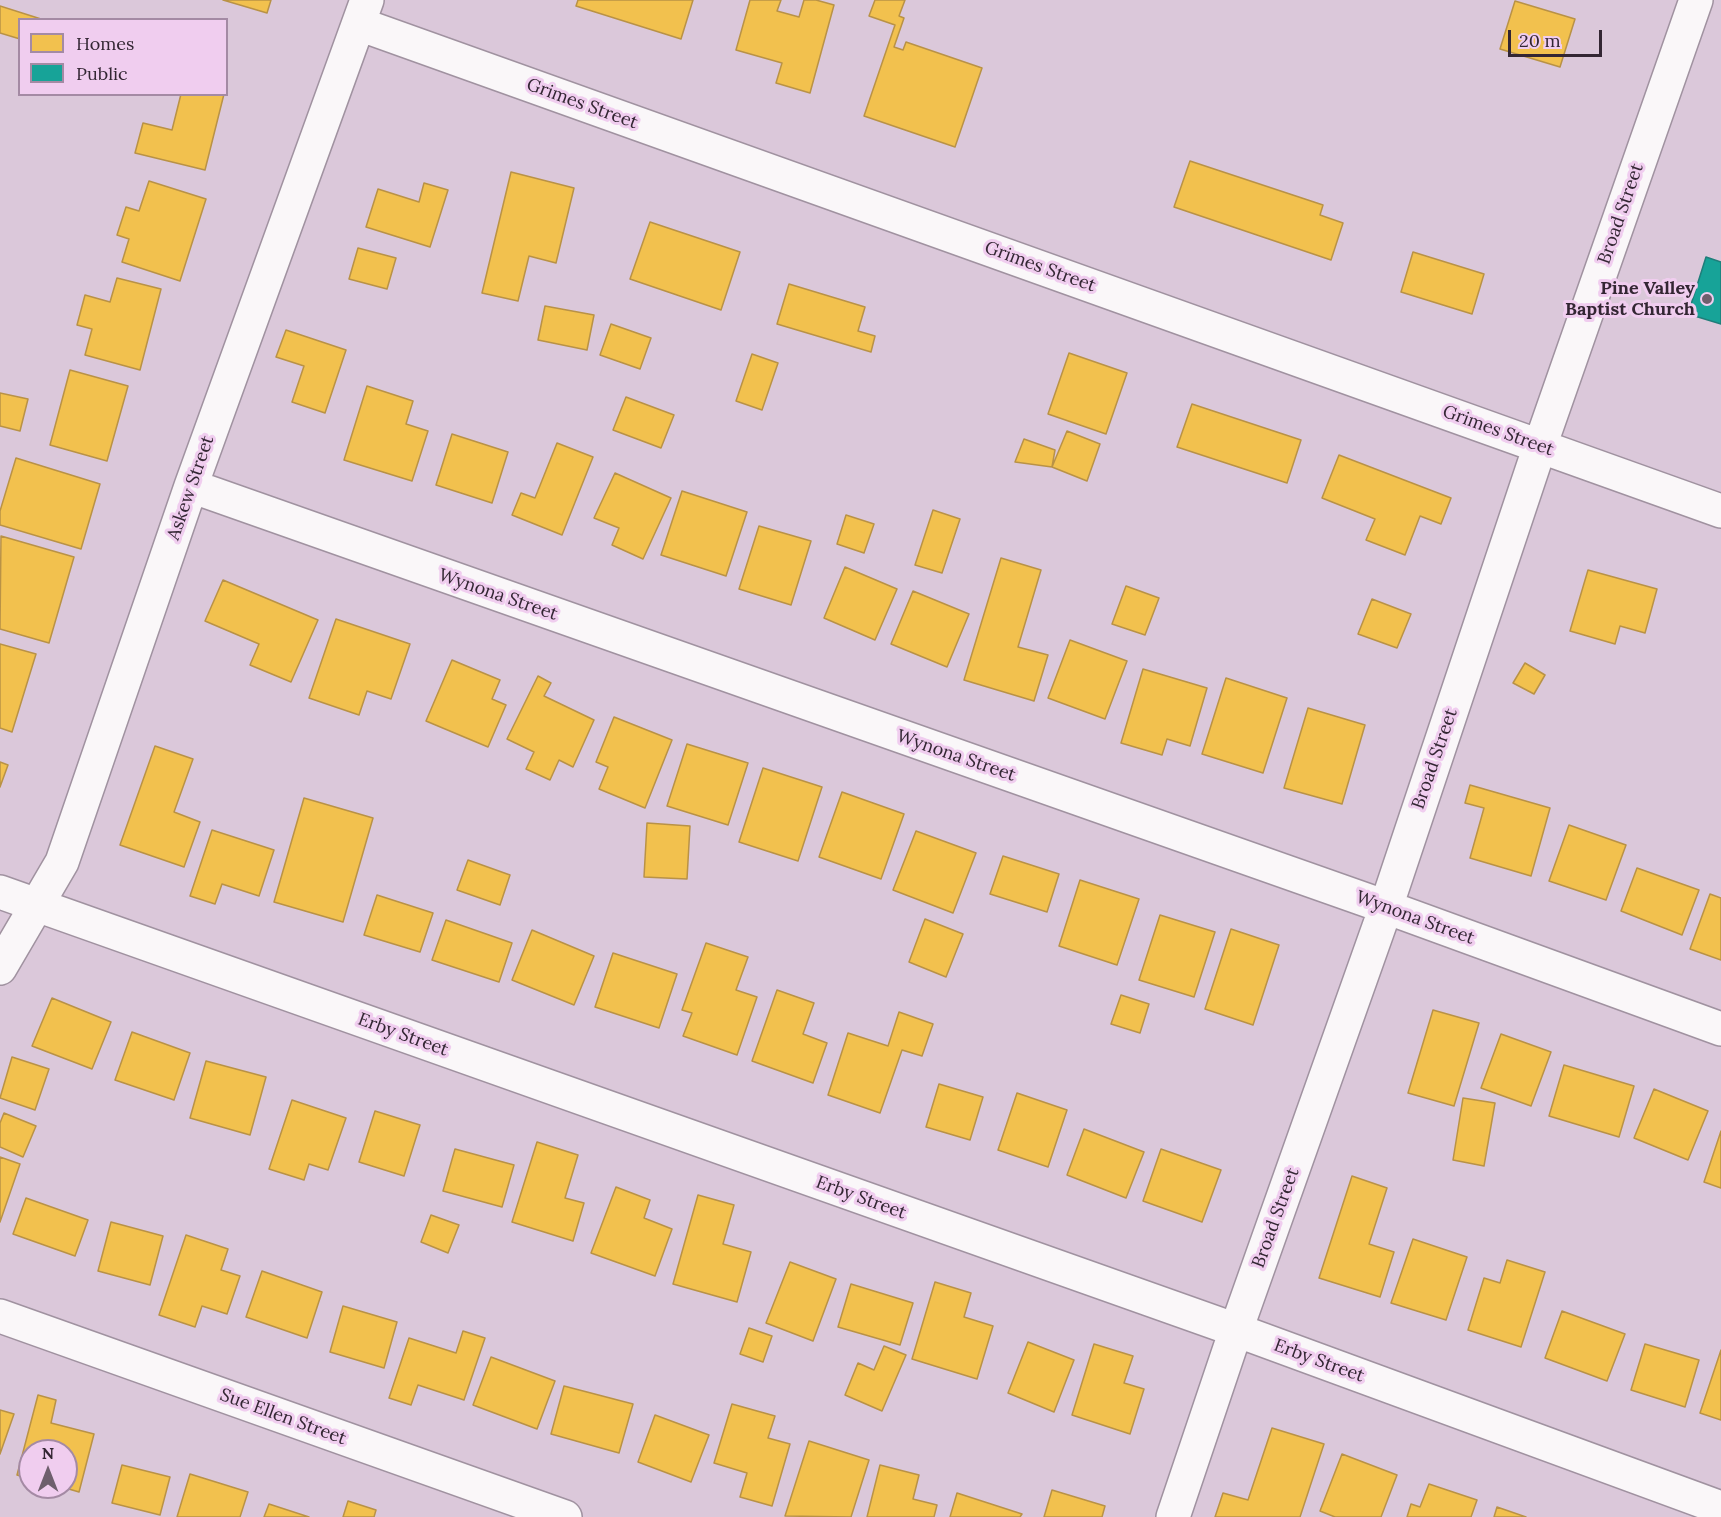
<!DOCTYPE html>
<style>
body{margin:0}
#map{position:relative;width:1721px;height:1517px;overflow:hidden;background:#dbc8da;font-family:Lora,serif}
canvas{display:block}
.legend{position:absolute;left:18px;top:18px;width:210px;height:78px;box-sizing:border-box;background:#f0cdef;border:2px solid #a48aa4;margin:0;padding:8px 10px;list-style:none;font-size:18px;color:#332633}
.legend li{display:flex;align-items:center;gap:12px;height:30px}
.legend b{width:30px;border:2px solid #a48aa4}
.north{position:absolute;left:18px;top:1439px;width:60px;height:60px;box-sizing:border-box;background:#f0cdef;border:2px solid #a48aa4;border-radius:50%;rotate:0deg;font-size:16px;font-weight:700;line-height:24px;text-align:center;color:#332633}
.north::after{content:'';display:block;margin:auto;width:21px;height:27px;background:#6e5f6d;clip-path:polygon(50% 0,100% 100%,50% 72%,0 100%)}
.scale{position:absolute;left:1508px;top:30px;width:94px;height:27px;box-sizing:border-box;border:3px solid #332633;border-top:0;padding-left:8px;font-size:18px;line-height:21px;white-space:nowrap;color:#332633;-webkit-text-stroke:4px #f0cdef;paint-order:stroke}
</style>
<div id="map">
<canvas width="1721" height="1517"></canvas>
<ul class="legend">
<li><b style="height:16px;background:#f2c14e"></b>Homes</li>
<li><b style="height:16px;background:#17a398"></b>Public</li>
</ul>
<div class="north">N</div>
<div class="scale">20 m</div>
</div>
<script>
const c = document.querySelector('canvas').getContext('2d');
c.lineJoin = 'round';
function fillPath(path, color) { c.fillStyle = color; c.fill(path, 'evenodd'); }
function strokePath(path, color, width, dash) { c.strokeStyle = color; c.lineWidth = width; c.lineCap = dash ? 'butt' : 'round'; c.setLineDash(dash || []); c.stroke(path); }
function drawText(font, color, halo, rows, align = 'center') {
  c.font = font + ' Lora,serif'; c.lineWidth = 6; c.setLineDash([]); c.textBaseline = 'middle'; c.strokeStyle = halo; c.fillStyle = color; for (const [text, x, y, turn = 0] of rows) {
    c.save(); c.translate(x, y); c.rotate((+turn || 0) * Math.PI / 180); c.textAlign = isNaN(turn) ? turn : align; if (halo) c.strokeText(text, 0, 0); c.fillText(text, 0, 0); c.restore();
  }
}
const homes = new Path2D(`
 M223,0H271L267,13Z
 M578,0H693L681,39L576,6Z
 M750,0H781L777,11L799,17L804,0H816L834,5L810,93L776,83L782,63L736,50Z
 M875,0H905L899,16L904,18L894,47L903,50L906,42L982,68L955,147L864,116L895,25L869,16Z
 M1515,1L1575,19L1560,67L1500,49Z
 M0,6L41,19V20H20V39L0,33Z
 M181,94H224L205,170L135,153L143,123L172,130Z
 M1190,161L1323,205L1320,215L1343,223L1331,260L1174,207Z
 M511,172L574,188L556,263L529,256L518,301L482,293Z
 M149,181L206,199L180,281L122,262L129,239L117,235L126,207L139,211Z
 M424,183L448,190L430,247L366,227L378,189L419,202Z
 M650,222L740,252L721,310L630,279Z
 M358,248L396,258L387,289L349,279Z
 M1413,252L1484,274L1472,314L1401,292Z
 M117,278L161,289L140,370L85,355L92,329L77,325L85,295L110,302Z
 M789,284L865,307L858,331L875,336L871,352L777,324Z
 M545,306L594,315L587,350L538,340Z
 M611,324L651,338L640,369L600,355Z
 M286,330L346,350L325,413L292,402L304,366L276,357Z
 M1069,353L1127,373L1106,434L1048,414Z
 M752,354L778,363L762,410L736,401Z
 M70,370L128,386L107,461L50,445Z
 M367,386L413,401L406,424L428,431L412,481L344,460Z
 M0,393L28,399L20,431L0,426Z
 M626,397L674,415L661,448L613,430Z
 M1192,404L1301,440L1287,483L1177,447Z
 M1067,431L1100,444L1087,481L1052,467Z
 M452,434L508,452L492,503L436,485Z
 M1024,439L1055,450L1052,467L1015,462Z
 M557,443L593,457L562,535L512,515L521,493L535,498Z
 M1339,455L1451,498L1441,524L1420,516L1405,555L1366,540L1375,519L1322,498Z
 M16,458L100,484L81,549L0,525V511Z
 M615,473L671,498L643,559L612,545L619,528L594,518Z
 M682,491L747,512L726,576L661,555Z
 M933,510L960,519L942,573L915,565Z
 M846,515L874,524L864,553L837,544Z
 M759,526L811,541L791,605L739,589Z
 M1,536L74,557L49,643L0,629Z
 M1001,558L1041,570L1018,647L1048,655L1034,701L964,680Z
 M845,567L897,589L875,640L824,618Z
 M1588,570L1657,589L1645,633L1620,626L1615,644L1570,631Z
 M223,580L318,620L291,682L250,665L259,644L205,621Z
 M1126,586L1159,598L1145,635L1112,624Z
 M913,591L969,614L947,667L891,644Z
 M1372,599L1411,614L1397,648L1358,634Z
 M336,619L410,644L391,699L367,691L359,715L309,698Z
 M1070,640L1127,661L1105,719L1048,698Z
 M0,644L36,654L12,732L0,728Z
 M452,660L500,680L492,699L506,705L488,747L426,721Z
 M1525,663L1545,675L1534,694L1513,683Z
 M1143,669L1207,688L1190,746L1167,739L1162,755L1121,743Z
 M538,676L551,683L544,696L594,720L573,767L559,760L550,780L526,769L534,752L507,739Z
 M1226,678L1287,698L1263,773L1202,754Z
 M1308,708L1365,725L1342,804L1284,788Z
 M614,717L672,740L645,808L599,789L608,767L596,762Z
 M687,744L748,763L728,825L667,806Z
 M155,746L193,759L174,812L200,822L184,867L120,845Z
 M0,762L8,765L0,787Z
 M763,768L822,787L798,861L739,842Z
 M1470,785L1550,808L1531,876L1470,858L1484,808L1465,803Z
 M842,792L904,814L881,879L819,857Z
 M304,798L373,818L343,922L274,902Z
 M647,823L690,826L687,879L644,877Z
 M1569,825L1626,845L1606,900L1549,881Z
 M212,830L274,850L259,896L222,884L215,904L190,896Z
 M916,831L976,853L953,913L893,890Z
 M1003,856L1059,874L1047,912L990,894Z
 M468,860L510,875L500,905L457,890Z
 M1637,868L1699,890L1682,935L1621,911Z
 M1080,880L1139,899L1117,965L1059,946Z
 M1710,894L1721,898V960L1690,949Z
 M377,895L433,913L420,952L364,935Z
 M1160,915L1215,932L1194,997L1139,980Z
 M925,919L963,934L946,977L909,962Z
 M446,920L512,943L499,982L432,960Z
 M1231,929L1279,945L1253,1025L1205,1009Z
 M532,930L594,956L574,1005L512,980Z
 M706,943L748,957L736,990L757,997L737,1055L683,1036L692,1013L682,1010Z
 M613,953L677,974L659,1028L595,1007Z
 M777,990L814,1003L803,1034L827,1043L813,1083L752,1061Z
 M1121,995L1149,1004L1140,1033L1111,1024Z
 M52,998L111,1022L92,1069L32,1046Z
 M1433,1010L1479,1023L1454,1106L1408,1093Z
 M899,1012L933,1024L922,1056L902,1050L880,1113L828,1095L848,1033L888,1046Z
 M132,1032L190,1053L174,1100L115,1080Z
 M1501,1034L1551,1052L1531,1106L1481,1088Z
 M12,1057L49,1069L35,1110L0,1098Z
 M206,1061L266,1077L250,1135L190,1118Z
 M1564,1065L1634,1086L1619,1137L1549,1116Z
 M939,1084L983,1097L970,1140L926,1127Z
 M1654,1089L1708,1111L1688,1160L1634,1138Z
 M1017,1093L1067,1110L1048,1167L998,1150Z
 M1463,1098L1495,1103L1484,1166L1453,1160Z
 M292,1100L346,1118L328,1170L309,1164L304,1180L269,1169Z
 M375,1111L420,1125L404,1176L359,1162Z
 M4,1113L36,1126L23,1157L0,1147V1123Z
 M1084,1129L1144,1152L1126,1198L1067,1175Z
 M1721,1131V1188L1704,1182Z
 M537,1142L578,1155L565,1198L584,1203L573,1241L512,1222Z
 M455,1149L514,1165L502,1207L443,1191Z
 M1161,1149L1221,1170L1202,1222L1143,1201Z
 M0,1157L20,1164L0,1222Z
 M1352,1176L1387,1188L1369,1244L1394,1252L1380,1297L1319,1278Z
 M616,1187L650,1200L644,1218L672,1229L655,1276L591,1253Z
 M698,1195L734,1205L723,1244L751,1252L737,1302L673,1284Z
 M26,1198L88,1220L75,1256L13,1234Z
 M431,1215L459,1225L448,1253L421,1242Z
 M111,1222L163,1236L150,1285L98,1271Z
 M186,1235L228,1249L221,1270L240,1276L227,1314L202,1306L195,1327L159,1315Z
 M1413,1239L1467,1257L1446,1320L1391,1303Z
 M1507,1260L1545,1272L1521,1347L1468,1330L1484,1278L1500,1283Z
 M790,1262L836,1279L813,1341L766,1323Z
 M262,1271L322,1292L307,1338L246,1317Z
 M935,1282L971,1293L964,1317L993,1326L977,1379L912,1359Z
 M851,1284L913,1303L900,1345L838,1327Z
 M343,1306L397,1322L384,1368L330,1352Z
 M1562,1311L1625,1334L1607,1381L1545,1358Z
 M749,1328L772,1336L763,1362L740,1354Z
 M463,1331L485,1338L464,1400L418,1385L411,1405L389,1398L409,1338L456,1353Z
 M1028,1342L1074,1360L1054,1412L1008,1393Z
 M1094,1344L1133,1356L1124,1383L1144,1389L1130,1434L1072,1415Z
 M1645,1344L1699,1360L1685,1407L1631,1390Z
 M884,1346L906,1355L882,1411L845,1395L858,1363L874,1370Z
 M1721,1350V1420L1700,1413Z
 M491,1357L555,1381L537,1429L473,1405Z
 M564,1386L633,1404L619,1453L551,1434Z
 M38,1395L56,1400L51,1423L94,1434L79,1492L62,1487H66V1451H30V1479L17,1475Z
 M732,1404L775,1416L768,1438L790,1444L772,1506L740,1497L747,1473L714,1463Z
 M0,1410L14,1414L0,1454Z
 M655,1415L709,1435L691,1482L638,1462Z
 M1272,1428L1324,1444L1300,1517H1215L1223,1493L1248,1500Z
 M809,1441L869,1460L851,1517L785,1516Z
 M1342,1454L1397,1475L1381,1517H1335L1320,1511Z
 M122,1465L170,1477L160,1515L112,1503Z
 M880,1465L919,1475L913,1499L937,1505L934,1517H867Z
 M190,1474L248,1492L240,1517H177Z
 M1429,1484L1477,1500L1471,1517H1407L1411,1504L1420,1507Z
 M1052,1490L1105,1506L1102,1517H1044Z
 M957,1493L1022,1514L1020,1517H950Z
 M348,1501L376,1510L374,1517H343Z
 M269,1504L309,1517H264Z
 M1497,1507L1526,1517H1494Z`);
const public = new Path2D(`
 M1706,257L1721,262V324L1688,314Z`);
const minor = new Path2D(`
 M359,24L1721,511
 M191,486L1386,907L1721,1029
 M0,892L1236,1330L1721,1508
 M0,968L62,862L191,486L367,0
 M0,1316L565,1517
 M1173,1517L1236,1330L1386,907L1540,446L1696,0`);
const markers = [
 [1707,299,6,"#6e5f6d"]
];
const streetNames = [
 ["Grimes Street",582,104,20],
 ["Broad Street",1621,214,-71],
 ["Grimes Street",1040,267,20],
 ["Grimes Street",1498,431,20],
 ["Askew Street",191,488,-71],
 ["Wynona Street",498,595,19],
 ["Wynona Street",956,756,19],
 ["Broad Street",1435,759,-71],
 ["Wynona Street",1415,918,20],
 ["Erby Street",403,1035,20],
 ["Erby Street",861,1198,20],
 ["Broad Street",1276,1218,-70],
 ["Erby Street",1319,1361,20],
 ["Sue Ellen Street",283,1417,20]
];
const poiNames = [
 ["Pine Valley",1695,289],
 ["Baptist Church",1695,310]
];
fillPath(homes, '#f2c14e');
strokePath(homes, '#b99246', 1.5);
fillPath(public, '#17a398');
strokePath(public, '#1f7e7a', 1.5);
strokePath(minor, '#a092a0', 36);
strokePath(minor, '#faf7f9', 33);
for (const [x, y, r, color] of markers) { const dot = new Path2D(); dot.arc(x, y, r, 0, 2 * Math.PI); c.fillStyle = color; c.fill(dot); strokePath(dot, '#f0cdef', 2); }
drawText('18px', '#332633', '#f0cdef', streetNames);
drawText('bold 18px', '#332633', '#f0cdef', poiNames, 'right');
</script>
